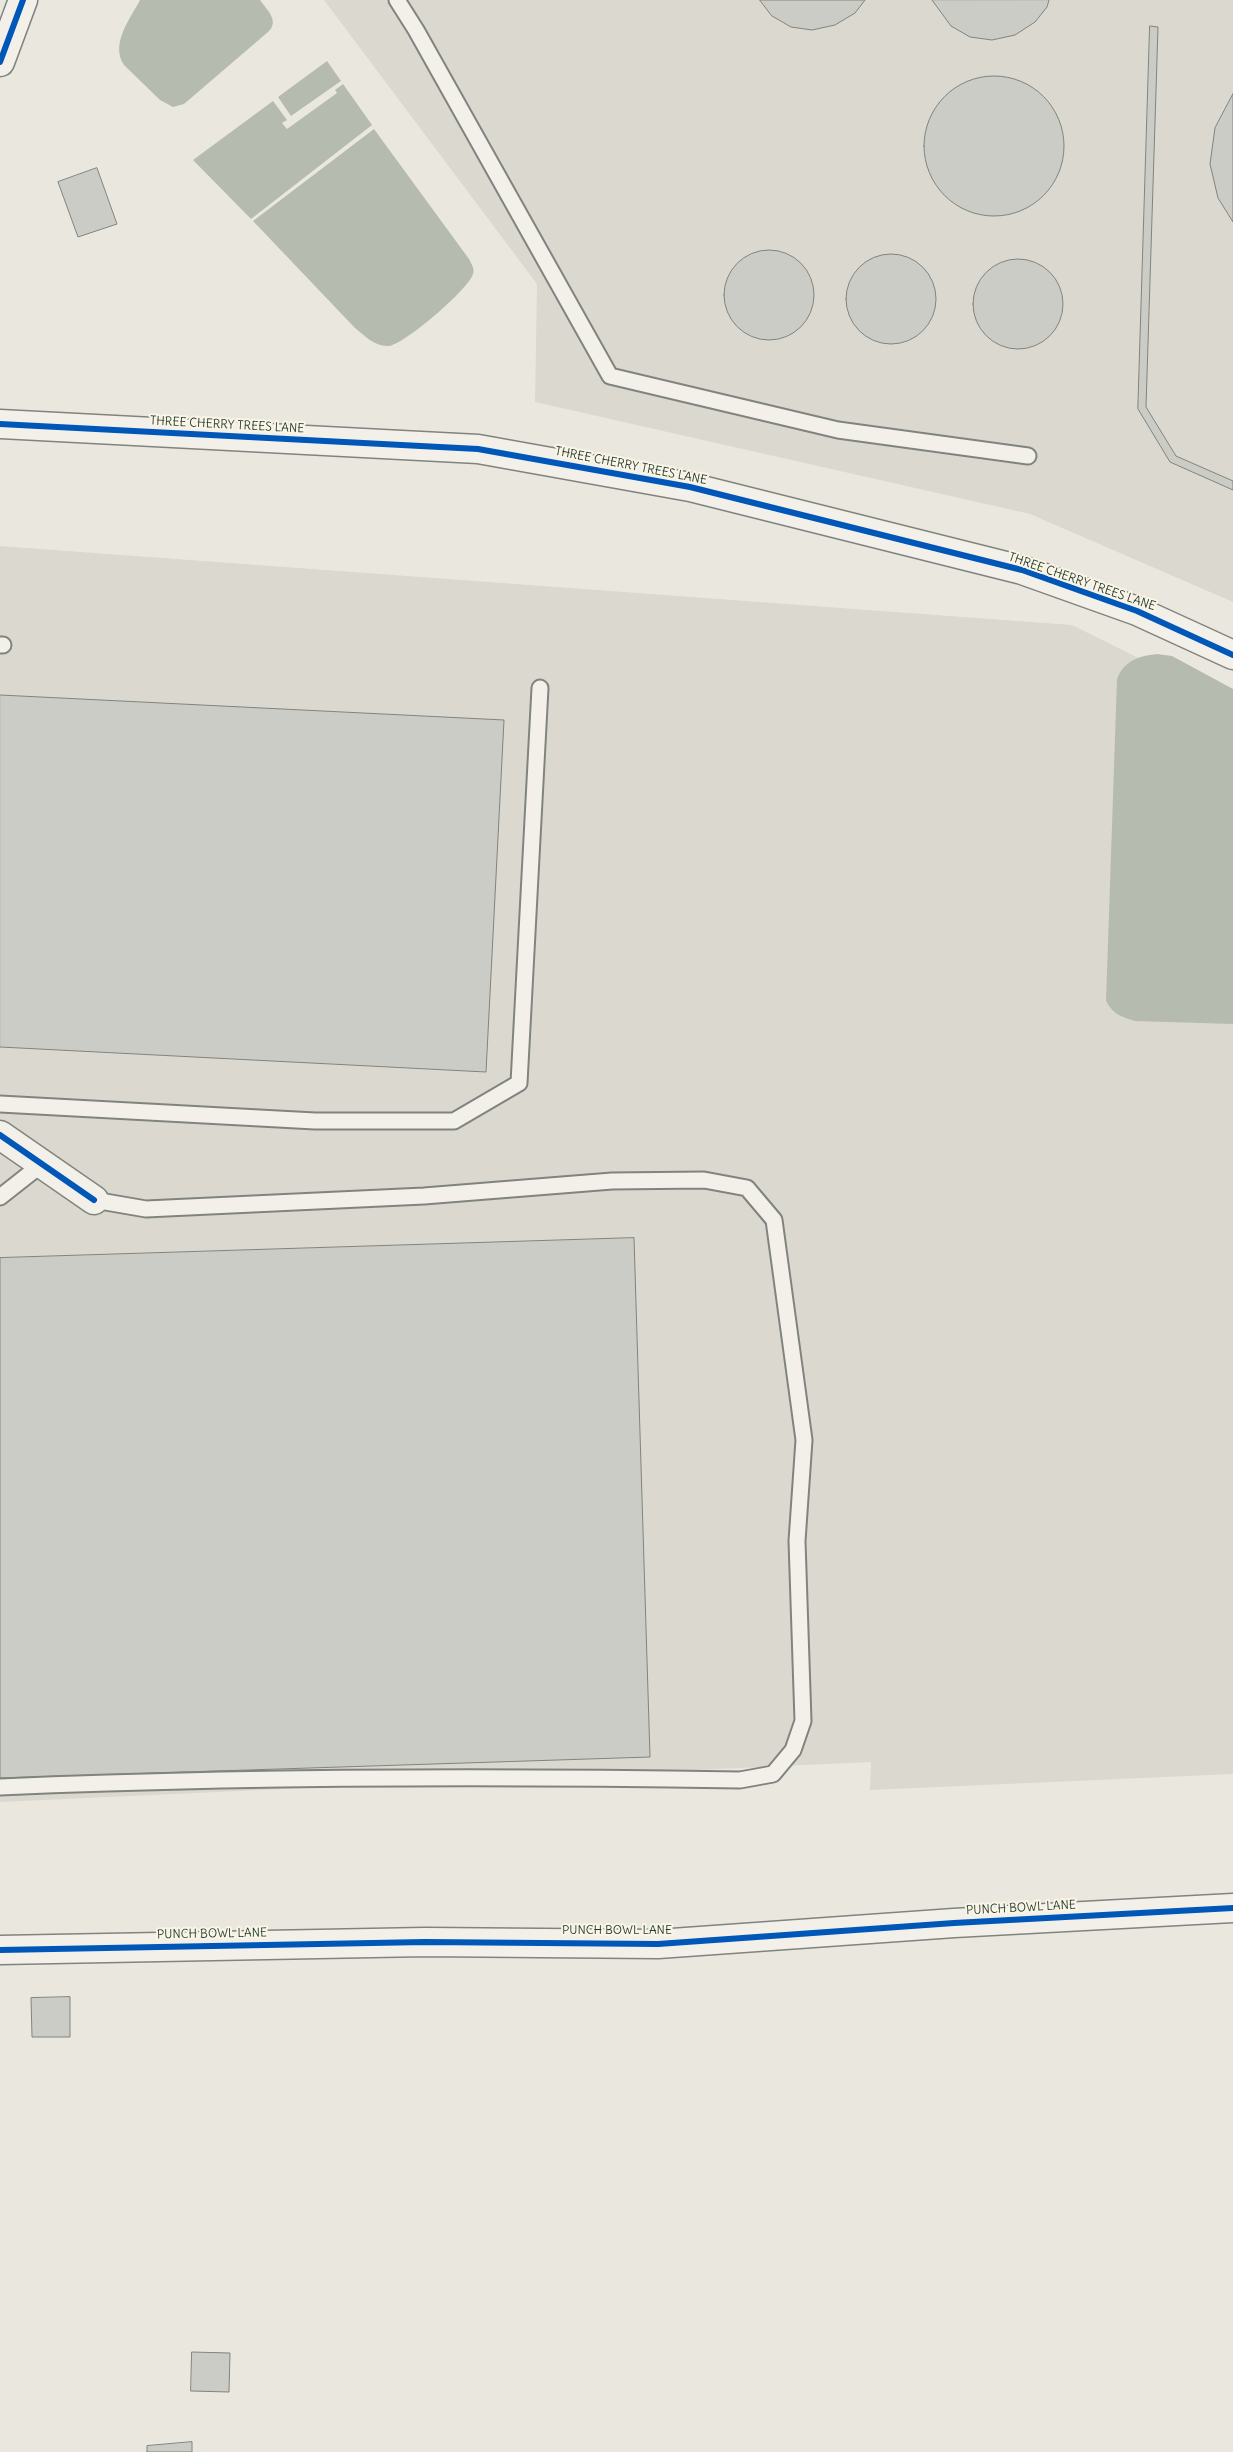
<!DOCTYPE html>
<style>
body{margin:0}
canvas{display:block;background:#eae7df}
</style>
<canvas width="1233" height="2452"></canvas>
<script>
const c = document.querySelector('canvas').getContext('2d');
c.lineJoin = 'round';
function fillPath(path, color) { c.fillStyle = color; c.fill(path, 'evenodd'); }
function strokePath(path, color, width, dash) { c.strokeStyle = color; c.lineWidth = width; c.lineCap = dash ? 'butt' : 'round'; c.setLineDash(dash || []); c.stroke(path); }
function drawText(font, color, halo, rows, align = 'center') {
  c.font = font + ' Delius,sans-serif'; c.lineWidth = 4; c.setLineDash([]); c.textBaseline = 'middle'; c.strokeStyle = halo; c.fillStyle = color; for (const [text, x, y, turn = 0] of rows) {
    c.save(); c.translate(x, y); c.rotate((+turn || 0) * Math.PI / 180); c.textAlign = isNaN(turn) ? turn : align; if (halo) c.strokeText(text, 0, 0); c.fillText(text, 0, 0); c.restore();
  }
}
const built = new Path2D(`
 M324,0H1233V602L1030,514L535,402L537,284Z
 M0,546L1072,625L1233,705V1774L870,1790L871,1762L0,1802Z`);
const water = new Path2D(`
 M140,0H260C267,10 280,21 268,32L184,104L173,107L160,100L124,65C110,44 130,19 140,0Z
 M327,61L341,81L291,116L278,97Z
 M343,84L372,125L251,219L193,160L273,101L287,120L282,123L287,129L337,93L335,90Z
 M374,129L469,259C471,264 475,268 473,274C469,289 405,344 389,346C375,347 365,336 355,328L253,221Z
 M1157,654L1172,656L1233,689V1024L1135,1021C1121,1017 1113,1014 1106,1001L1117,679C1124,661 1138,656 1157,654Z`);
const building = new Path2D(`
 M760,0H865L855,13L835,25L812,30L791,27L772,16Z
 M1049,0L1047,7L1035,22L1015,35L992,40L970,37L951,26L932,0Z
 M1150,26L1158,27L1146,407L1176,456L1233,481V490L1170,462L1138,409Z
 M924 146a70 70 0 1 1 140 0a70 70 0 1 1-140 0Z
 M1233,94V222L1218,198L1210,164L1215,128Z
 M97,168L117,224L78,237L58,182Z
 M724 295a45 45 0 1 1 90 0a45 45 0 1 1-90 0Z
 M846 299a45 45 0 1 1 90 0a45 45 0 1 1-90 0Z
 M973 304a45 45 0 1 1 90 0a45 45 0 1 1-90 0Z
 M0,695L504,720L486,1072L0,1047Z
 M634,1238L650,1757L0,1778V1258Z
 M70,1997V2037H32L31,1998Z
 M192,2352L230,2353L229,2392L191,2391Z
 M192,2442V2452H147V2446Z`);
const service = new Path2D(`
 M397,0L416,30L610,376L838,430L1028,456
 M0,645H3
 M0,1104L315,1121H454L519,1083L540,688
 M0,1197L42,1164
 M0,1787C247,1776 493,1776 740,1780L773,1774L793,1750L803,1721L797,1541L804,1440L774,1220L747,1188L704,1180L612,1181L424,1196L146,1209L94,1200`);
const minor = new Path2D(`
 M0,1135L94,1200`);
const tertiary = new Path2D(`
 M0,62L23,0
 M0,424L478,449L690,487L1022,570L1137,611L1233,655
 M0,1950L425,1942L658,1944L954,1923L1233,1908`);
const cycleway = new Path2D(`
 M0,62L23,0
 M0,424L478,449L690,487L1022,570L1137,611L1233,655
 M0,1135L94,1200
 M0,1950L425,1942L658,1944L954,1923L1233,1908`);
const streetNames = [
 ["THREE CHERRY TREES LANE",227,425,3],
 ["THREE CHERRY TREES LANE",631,466,11],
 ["THREE CHERRY TREES LANE",1082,582,19],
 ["PUNCH BOWL LANE",1021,1908,-3],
 ["PUNCH BOWL LANE",617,1931],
 ["PUNCH BOWL LANE",212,1934,-1]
];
fillPath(built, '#dbd9cf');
fillPath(water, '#b6bbaf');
fillPath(building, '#ccccc6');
strokePath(building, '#80847f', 1);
strokePath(service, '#80847f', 19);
strokePath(minor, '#80847f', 31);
strokePath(tertiary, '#80847f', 31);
strokePath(service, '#f3f0ea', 15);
strokePath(minor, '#f3f0ea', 28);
strokePath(tertiary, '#f3f0ea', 28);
strokePath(cycleway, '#0057b8', 6);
drawText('12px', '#1f3d34', '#fcf5e5', streetNames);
</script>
